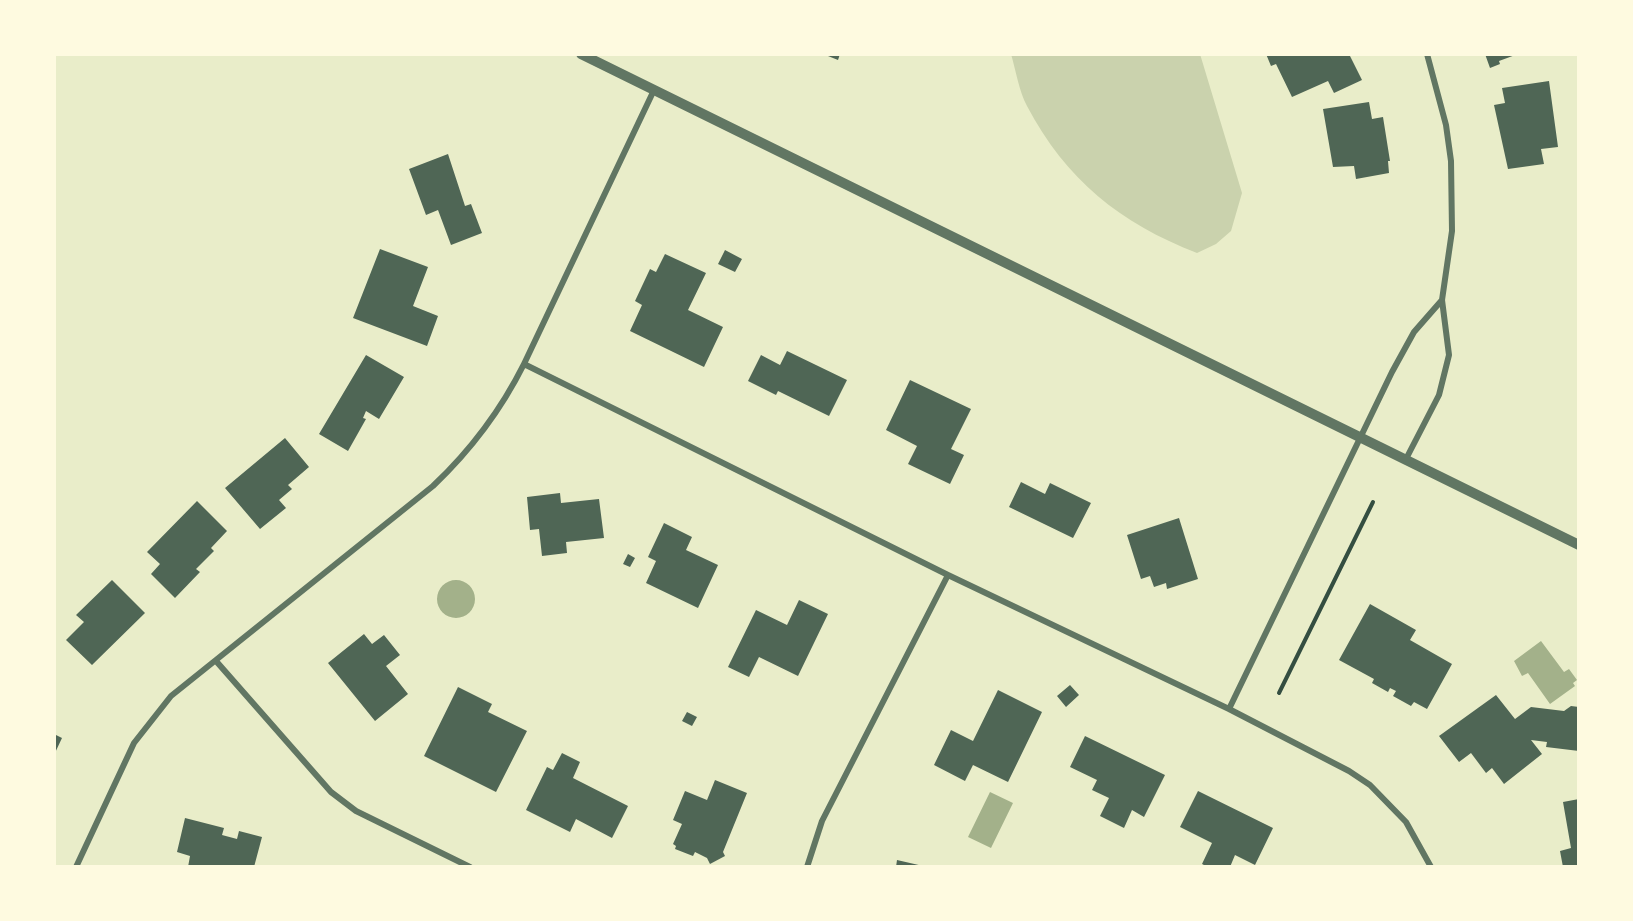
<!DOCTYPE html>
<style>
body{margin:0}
#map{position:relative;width:1633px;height:921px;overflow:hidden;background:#e9edc9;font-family:Inter,sans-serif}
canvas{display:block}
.frame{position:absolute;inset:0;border:56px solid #fefae0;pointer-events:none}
</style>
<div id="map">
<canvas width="1633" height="921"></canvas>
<div class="frame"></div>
</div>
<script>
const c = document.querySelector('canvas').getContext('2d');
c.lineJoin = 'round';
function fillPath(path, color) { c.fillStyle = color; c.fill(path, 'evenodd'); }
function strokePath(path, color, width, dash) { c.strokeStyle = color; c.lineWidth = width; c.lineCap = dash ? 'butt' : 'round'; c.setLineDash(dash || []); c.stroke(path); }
const green = new Path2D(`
 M1011,54H1200L1242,193L1231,231L1216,244L1197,253C1120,223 1066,180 1027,106C1019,91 1016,71 1011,54Z`);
const water = new Path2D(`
 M437 599a19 19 0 1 1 38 0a19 19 0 1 1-38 0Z
 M1541,641L1564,672L1569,669L1577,680L1573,683L1575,686L1550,704L1528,673L1522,676L1514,661Z
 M990,792L1013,803L991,848L968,837Z`);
const building = new Path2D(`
 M823,54H840L838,60Z
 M1266,54H1349L1362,80L1334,93L1328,81L1292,97L1276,64L1271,66Z
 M1485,54H1518L1499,61L1500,64L1490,68Z
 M1549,81L1558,147L1541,149L1544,164L1508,169L1494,105L1505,103L1502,88Z
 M1369,102L1372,119L1383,117L1390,161H1388L1389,173L1356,179L1354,166L1333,167L1323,109Z
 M448,154L465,206L471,204L482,233L451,245L438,210L426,215L409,169Z
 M380,249L428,267L413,306L438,316L427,346L353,318Z
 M725,250L742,259L735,272L718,264Z
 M665,254L706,273L688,310L723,327L704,367L630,331L642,305L635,301L650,269L656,272Z
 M787,351L847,380L829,416L778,391L776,395L748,381L761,355L780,365Z
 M366,355L404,377L379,419L366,411L363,418L366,419L348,451L319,434Z
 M910,380L971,409L951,449L964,455L950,484L908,464L917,446L886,430Z
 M285,438L309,467L288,485L292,489L279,500L286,508L260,529L225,488Z
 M1021,482L1045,494L1050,483L1091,503L1073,538L1009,507Z
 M560,493L561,503L599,499L604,538L566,542L567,553L542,556L539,529L530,530L527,497Z
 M197,501L227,531L211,548L214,551L196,569L200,572L175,598L151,574L160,564L147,552Z
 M1179,518L1198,579L1167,589L1166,583L1154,587L1150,576L1141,579L1127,535Z
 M664,523L692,537L686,550L718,565L698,608L646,583L656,561L648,557Z
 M628,554L635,558L630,567L623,564Z
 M112,580L145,613L92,665L66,640L84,622L76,615Z
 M799,600L828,614L798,676L759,657L749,677L728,667L756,610L787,625Z
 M1370,604L1416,630L1410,640L1452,664L1427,709L1414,702L1411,706L1393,696L1396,691L1390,688L1388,692L1372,683L1374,679L1339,660Z
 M364,634L372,644L384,635L400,655L386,666L408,694L375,721L328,663Z
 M1070,685L1079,695L1066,707L1057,696Z
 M458,687L492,704L488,712L527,731L496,792L424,756Z
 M998,690L1042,712L1008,782L973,765L965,781L934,765L951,730L973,741Z
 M1496,695L1515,719L1531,707L1564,711L1571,706L1579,707V751L1546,747L1547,742L1531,740L1542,754L1504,784L1492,768L1486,773L1471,753L1459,762L1439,736Z
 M687,712L697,717L692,726L682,721Z
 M54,734L62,738L54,755Z
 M1085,736L1165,775L1144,817L1132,810L1124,828L1100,816L1109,798L1092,790L1097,780L1070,767Z
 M562,753L580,762L573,778L628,806L612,838L576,819L570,832L526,810L547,767L553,770Z
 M715,780L747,793L723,852L725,856L710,864L707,858L695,852L693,856L675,849L676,846L673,844L682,824L673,820L685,791L707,800Z
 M1198,791L1273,828L1255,865L1235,855L1230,867H1208L1202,864L1212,843L1180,827Z
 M1579,799V867H1563L1560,851L1571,848L1563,802Z
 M185,818L224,828L222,835L237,839L239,831L262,837L254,867H188L190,856L177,852Z
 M897,860L923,866V867H896Z`);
const path = new Path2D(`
 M1279,693L1373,502`);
const minor = new Path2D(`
 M524,364L948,575L1229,709L1349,771L1370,785L1406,822L1431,867
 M1406,459L1439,395L1449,355L1442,300L1452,231L1451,161L1446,125L1427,54
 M216,661L331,792L356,811L470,867
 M1229,709L1392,372L1414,332L1442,300
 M76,867L134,743L171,696L433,486C471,450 500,412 524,364L654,90
 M807,867L822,821L948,575`);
const tertiary = new Path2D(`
 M581,54L1579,545`);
fillPath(green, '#cad2ad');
fillPath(water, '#a3b18a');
fillPath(building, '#4f6655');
strokePath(path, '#344e41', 4);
strokePath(minor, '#617663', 6);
strokePath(tertiary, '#617663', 10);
</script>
